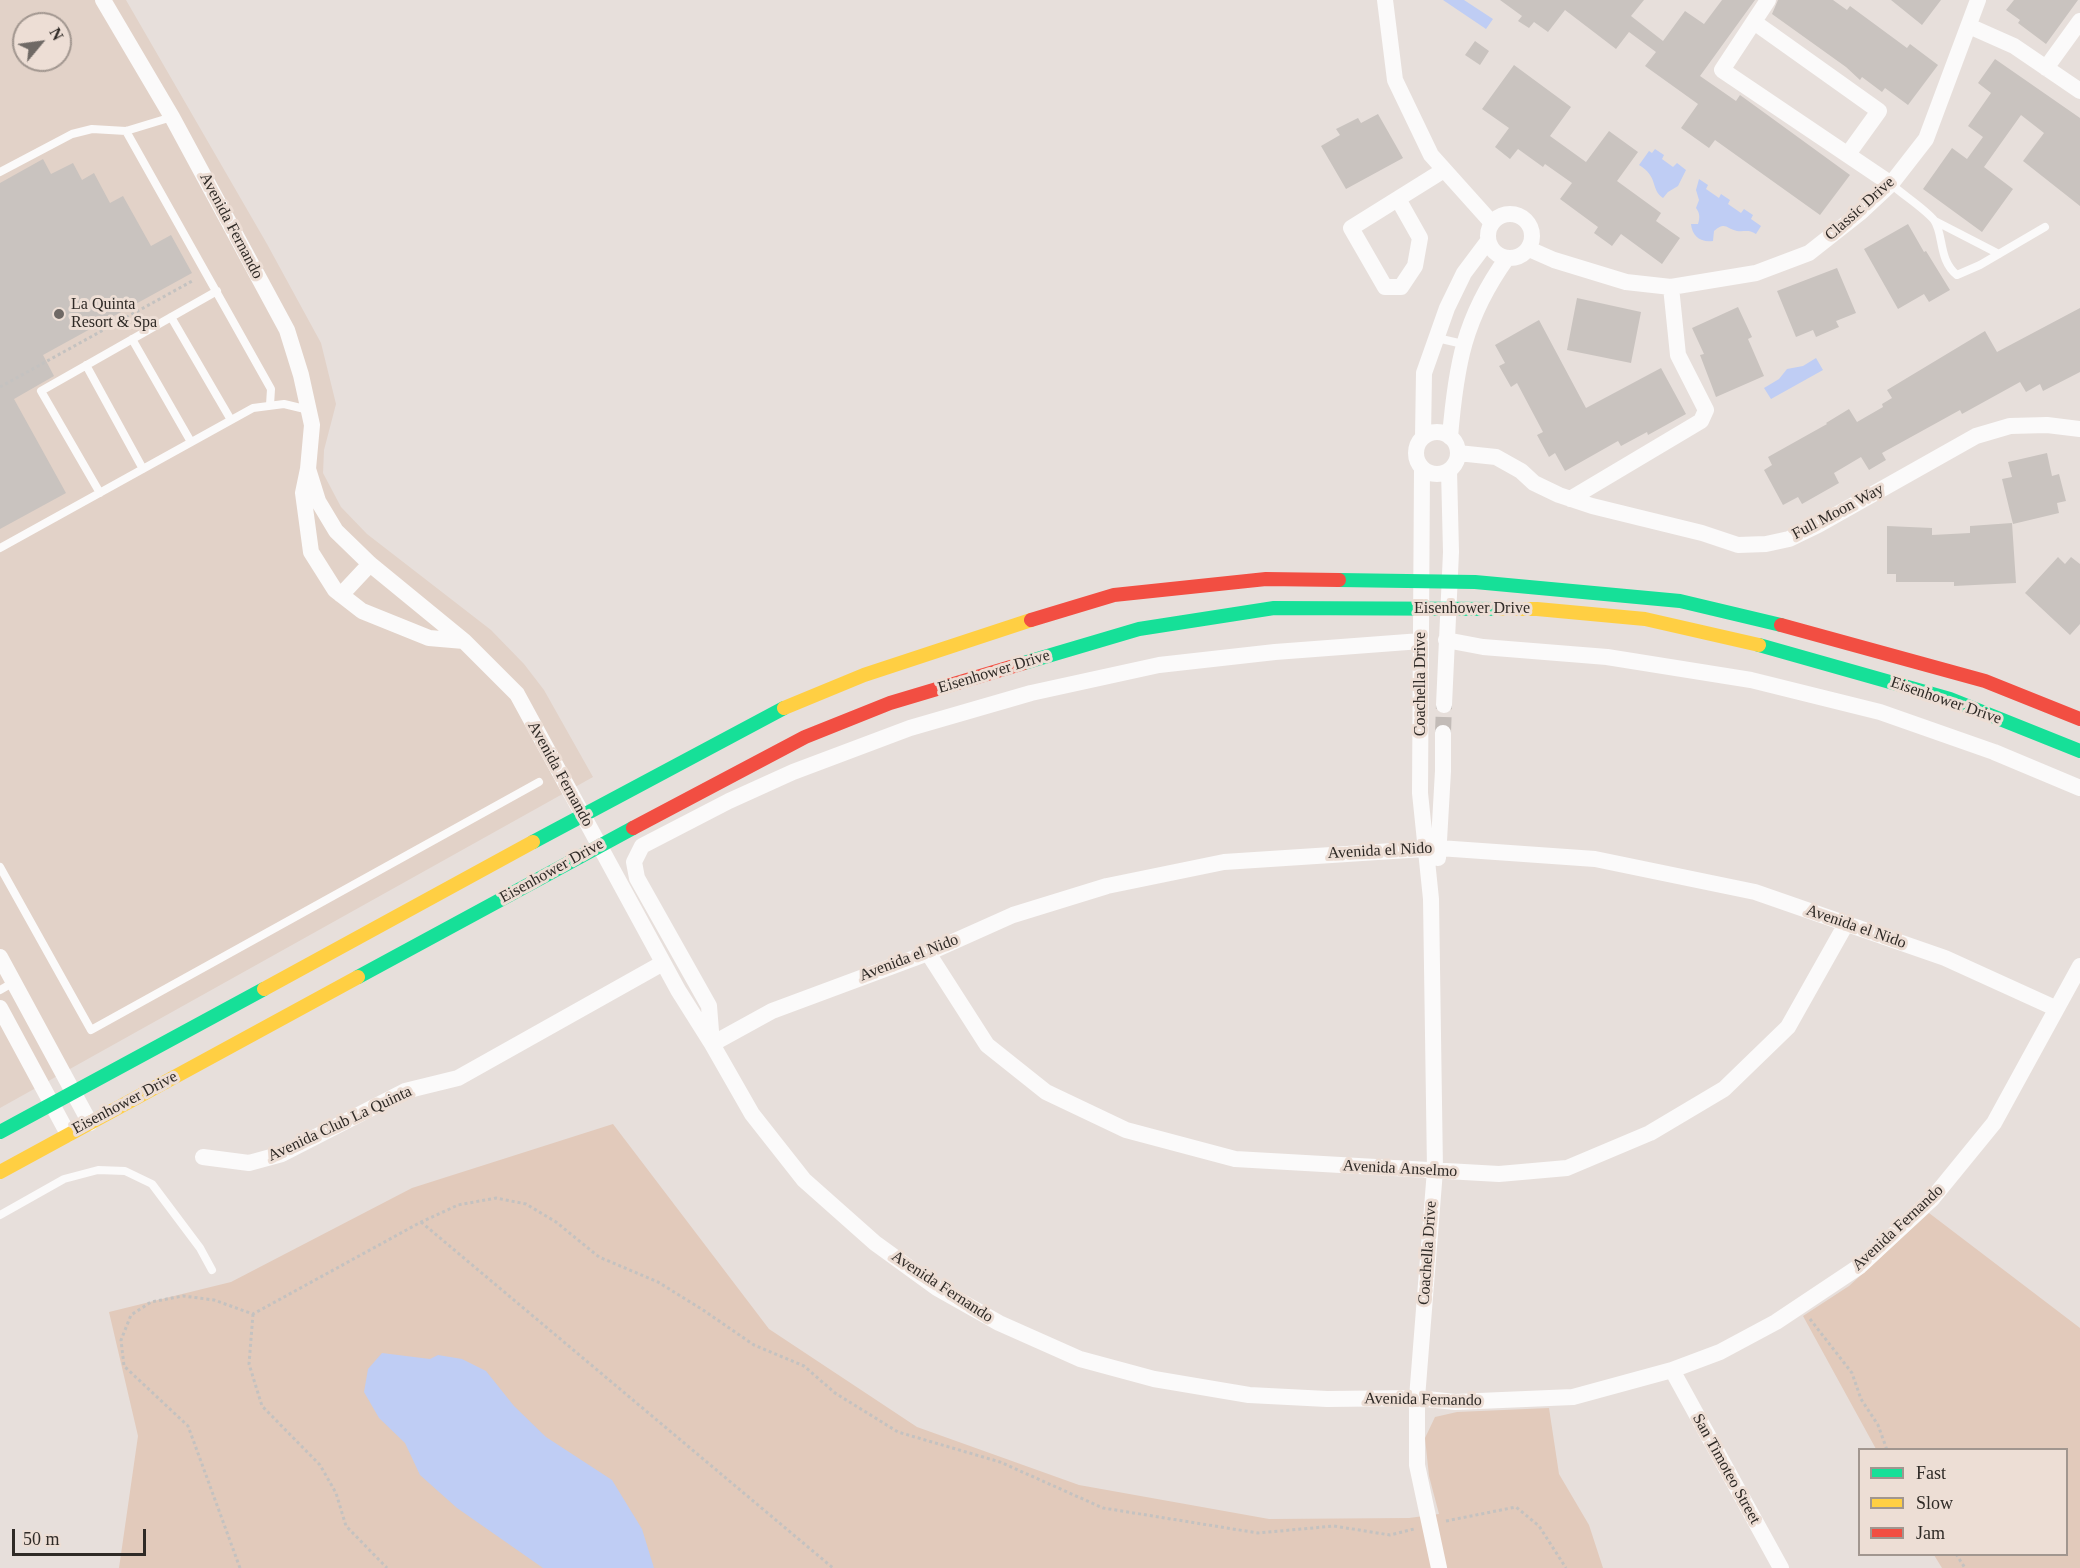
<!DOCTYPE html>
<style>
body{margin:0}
#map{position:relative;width:2080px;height:1568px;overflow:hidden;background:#e7dfdb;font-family:Georgia,serif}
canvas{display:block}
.legend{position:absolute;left:1858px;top:1448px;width:210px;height:108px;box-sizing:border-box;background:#edded5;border:2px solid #a1968f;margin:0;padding:8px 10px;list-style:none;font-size:18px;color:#2f2a26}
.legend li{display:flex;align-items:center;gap:12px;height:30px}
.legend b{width:30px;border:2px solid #a1968f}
.north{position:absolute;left:12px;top:12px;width:60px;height:60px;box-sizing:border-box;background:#edded5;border:2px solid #a1968f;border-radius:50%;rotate:61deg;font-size:16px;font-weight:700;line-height:24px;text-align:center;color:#2f2a26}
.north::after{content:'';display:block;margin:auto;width:21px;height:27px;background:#6f6965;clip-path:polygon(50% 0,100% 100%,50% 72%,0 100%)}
.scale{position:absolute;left:12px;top:1529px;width:134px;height:27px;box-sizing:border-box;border:3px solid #2f2a26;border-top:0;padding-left:8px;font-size:18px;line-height:21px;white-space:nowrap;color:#2f2a26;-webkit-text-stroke:4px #edded5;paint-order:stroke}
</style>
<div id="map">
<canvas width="2080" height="1568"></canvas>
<ul class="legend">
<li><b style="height:8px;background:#16e098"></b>Fast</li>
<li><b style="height:8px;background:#ffcf43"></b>Slow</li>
<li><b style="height:8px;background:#f24e42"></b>Jam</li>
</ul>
<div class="north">N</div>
<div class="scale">50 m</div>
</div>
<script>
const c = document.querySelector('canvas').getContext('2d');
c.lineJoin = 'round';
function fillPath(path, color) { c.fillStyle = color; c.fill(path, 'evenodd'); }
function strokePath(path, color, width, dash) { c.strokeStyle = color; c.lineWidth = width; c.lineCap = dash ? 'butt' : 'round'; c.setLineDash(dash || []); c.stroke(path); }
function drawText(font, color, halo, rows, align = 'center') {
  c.font = font + ' Georgia,serif'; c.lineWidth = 6; c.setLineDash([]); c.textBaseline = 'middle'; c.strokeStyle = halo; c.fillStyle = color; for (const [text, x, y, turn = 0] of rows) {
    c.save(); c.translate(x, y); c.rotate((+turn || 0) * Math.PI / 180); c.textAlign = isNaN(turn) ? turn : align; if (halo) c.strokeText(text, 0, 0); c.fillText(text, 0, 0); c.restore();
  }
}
const built = new Path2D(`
 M0,0H126L267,244L321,343L336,404L324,450L323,473L341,507L367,534L491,630L524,664L544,690L593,777L0,1108ZM24,24H60V60H24Z`);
const green = new Path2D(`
 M613,1124L769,1329L917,1427L1079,1485L1269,1519L1409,1518L1439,1514L1429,1476L1425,1438L1435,1417L1457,1412L1549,1408L1559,1474L1589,1525L1603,1568H119L138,1436L109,1312L231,1282L412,1188Z
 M1929,1213L2080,1328V1568H1942L1934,1555L2066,1554V1450L1876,1449L1803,1316L1849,1286Z`);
const water = new Path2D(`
 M1443,0H1464L1493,19L1486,29Z
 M1655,149L1664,155L1662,159L1673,167L1677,163L1686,170L1678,186L1668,192L1663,198C1650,189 1659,177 1639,165L1649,151L1652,153Z
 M1699,179L1708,185L1706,189L1719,198L1721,194L1730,200L1728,204L1741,213L1744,209L1753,215L1751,219L1761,226L1756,234C1748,229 1745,232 1737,231C1726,229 1726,221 1714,231L1713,241C1701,243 1692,236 1691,224H1698C1700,218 1700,213 1696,208L1699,200L1696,190Z
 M1816,358L1823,370L1771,399L1764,388L1779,379L1787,369L1803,366Z
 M382,1353L430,1359L438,1355L462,1359L486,1371L514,1406L546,1437L612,1480L642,1529L654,1568H543L457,1508L420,1475L405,1443L379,1418L364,1392L368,1369Z`);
const building = new Path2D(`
 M1500,0H1644L1631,16L1663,41L1685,11L1704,24L1722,0H1755L1700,76L1736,101L1740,95L1850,175L1820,215L1715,140L1709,148L1681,128L1698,104L1645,66L1656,52L1629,32L1616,49L1565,10L1548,32L1534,22L1529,28L1518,21L1522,16Z
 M1778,0H1833L1847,10L1850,6L1907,48L1910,44L1938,65L1908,105L1885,88L1882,92L1862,77L1860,80L1846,67L1772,14Z
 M1891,0H1941L1922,25Z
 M2014,0H2078L2046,44L2018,23L2020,20L2006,10Z
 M1475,41L1489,51L1480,65L1465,55Z
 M1995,59L2080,118V206L2023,161L2044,133L2021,115L1984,167L2013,189L1982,232L1923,189L1952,148L1967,159L1983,137L1968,126L1991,93L1978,83Z
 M1514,65L1571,107L1550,136L1586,162L1609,131L1638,152L1617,181L1661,213L1656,221L1680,238L1662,264L1621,234L1612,246L1594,233L1598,227L1560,199L1572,183L1545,164L1543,167L1518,149L1510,159L1495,147L1509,128L1482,109Z
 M1378,114L1403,158L1346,189L1321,146L1340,135L1336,129L1358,118L1361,123Z
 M43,159L51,174L73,163L82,180L94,173L110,203L123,196L151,246L171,235L192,273L43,355L54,376L14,399L66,493L0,529V183Z
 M1908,224L1924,252L1926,251L1950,290L1929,302L1924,294L1898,309L1864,249Z
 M1837,268L1856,313L1836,321L1839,327L1816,337L1813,330L1796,337L1777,291Z
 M1577,298L1641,312L1631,363L1567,350Z
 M1738,307L1752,337L1748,339L1764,376L1716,397L1700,355L1704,354L1692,328Z
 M2080,308V372L2043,391L2040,384L2026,392L2020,382L1962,414L1960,410L1882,453L1886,460L1869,470L1861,457L1834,473L1839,483L1802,504L1798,497L1783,505L1764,470L1772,465L1768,457L1827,424L1826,423L1849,409L1857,422L1883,407L1882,404L1892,398L1887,390L1985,331L1997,352Z
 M1539,320L1586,408L1661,368L1686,414L1648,435L1647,432L1621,446L1618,441L1565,471L1555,453L1549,457L1537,435L1543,432L1517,383L1511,387L1499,366L1505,363L1495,345Z
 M2047,453L2052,476L2059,474L2066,501L2057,503L2059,513L2013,524L2002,479L2012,477L2008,462Z
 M2012,523L2016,583L1954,586V582H1896V574H1887V526L1932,528V535L1970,533V526Z
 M2058,557L2065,564L2071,557L2080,564V624L2070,635L2025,593Z`);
const streetTunnel = new Path2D(`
 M1443,733L1444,705`);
const path = new Path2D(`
 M0,387L194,280
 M421,1222L833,1568
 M253,1314L249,1364L262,1406L320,1465L336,1493L346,1526L387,1568
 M1810,1319L1852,1373L1861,1399L1878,1425L1887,1450
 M1446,1521L1516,1507L1539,1526L1566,1568
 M1956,1554L1965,1568
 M240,1568L188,1426L124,1366L121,1340L131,1315L151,1302L183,1296L214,1300L253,1314L421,1222L458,1205L496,1198L526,1204L556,1222L599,1257L658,1282L703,1310L754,1345L804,1366L835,1393L898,1432L1000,1462L1103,1508L1258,1533L1334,1526L1390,1535L1414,1529`);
const lane = new Path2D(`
 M126,131L271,389L270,405
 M0,172L72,134L92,129L126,131L172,117
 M1891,184C1903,195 1924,208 1934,220C1944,234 1938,260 1957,275L1980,265L2045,227
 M1935,221L1999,254
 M171,317L231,420
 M1437,338L1463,344
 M132,339L191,442
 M86,365L143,469
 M100,493L41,391L217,291
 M0,548L253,408L284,404L309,410
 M0,867L91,1030L539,782
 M0,990L14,982
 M0,1215L64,1179L98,1170L125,1171L152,1184L200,1248L212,1270`);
const street = new Path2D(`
 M103,0L172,117L287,330L301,375L312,425L308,469L303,493L311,552L335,590L362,611L429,638L464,641
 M1385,0L1395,80L1431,155L1492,223
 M1768,0L1722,70L1891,184
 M1754,22L1879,111L1848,154
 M1969,26L2014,46L2080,91
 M2046,68L2080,21
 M1398,199L1420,238L1415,266L1401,287H1385L1351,228L1444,170
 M1488 236a22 22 0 1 1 44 0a22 22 0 1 1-44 0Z
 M1529,249L1554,260L1626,282L1671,287L1756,273L1809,253L1861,212L1891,184L1926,139L1978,0
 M1416 453a21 21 0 1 1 42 0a21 21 0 1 1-42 0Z
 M1423,437L1424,373L1447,308L1464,273L1488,241
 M1450,437C1456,365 1464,318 1507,258
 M1458,453L1496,457L1521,471L1534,483L1559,495L1592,506L1702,533L1738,545L1766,544L1789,539L1818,525L1976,436L2010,426L2047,425L2080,429
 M1422,468L1420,793L1431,899L1435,1170L1417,1398V1465L1439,1568
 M308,469L318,501L336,531L370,564L464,641L517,694L678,990L712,1044L772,1011L928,953L1013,915L1107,886L1224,862L1439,848L1595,859L1755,892L1945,958L2055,1008
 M1570,499L1701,421L1706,410L1678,355L1671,287
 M341,595L370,564
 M1446,640L1483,647L1607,657L1751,680L1880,712L1994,752L2080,788
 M1421,641L1275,652L1159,665L1031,693L910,728L793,772L729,801L642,846L634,862L637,878L709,1006L712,1044L752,1114L804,1180L875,1243L937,1288L999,1323L1080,1359L1154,1379L1249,1395L1327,1399L1417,1398L1455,1402L1573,1397L1672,1370L1720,1352L1776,1322L1860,1266L1932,1199L1994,1123L2080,966
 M1444,705L1451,552L1449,470
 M1438,858L1443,771V733
 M928,953L987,1045L1046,1092L1126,1130L1235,1159L1499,1174L1567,1168L1650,1133L1724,1089L1788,1027L1846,924
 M0,957L90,1123
 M0,1008L68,1134
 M203,1157L249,1163L282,1154L405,1091L458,1078L663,963
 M1672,1370L1781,1568`);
const fast = new Path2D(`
 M1339,580L1475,582L1680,601L1781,625
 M1759,645L1950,699L2080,751
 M1024,663L1139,629L1274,608L1501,609
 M533,842L784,708
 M358,977L633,828
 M0,1132L264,989`);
const slow = new Path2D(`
 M1501,609H1537L1645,619L1759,645
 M784,708L864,675L1031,620
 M264,989L533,842
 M0,1172L358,977`);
const jam = new Path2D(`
 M1031,620L1114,595L1266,579L1339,580
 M1781,625L1985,681L2080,719
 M633,828L805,737L890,703L1024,663`);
const markers = [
 [59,314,6,"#6f6965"]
];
const streetNames = [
 ["Classic Drive",1860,209,-42],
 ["Avenida Fernando",231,226,62],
 ["Full Moon Way",1838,512,-28],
 ["Eisenhower Drive",1472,609],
 ["Eisenhower Drive",994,672,-17],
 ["Coachella Drive",1421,684,-90],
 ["Eisenhower Drive",1946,701,19],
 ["Avenida Fernando",560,774,61],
 ["Avenida el Nido",1380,851,-3],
 ["Eisenhower Drive",552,871,-29],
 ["Avenida el Nido",1856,927,19],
 ["Avenida el Nido",909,958,-21],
 ["Eisenhower Drive",125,1103,-28],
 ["Avenida Club La Quinta",340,1124,-25],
 ["Avenida Anselmo",1400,1169,3],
 ["Avenida Fernando",1898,1228,-43],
 ["Coachella Drive",1428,1253,-86],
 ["Avenida Fernando",942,1287,33],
 ["Avenida Fernando",1423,1400,1],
 ["San Timoteo Street",1726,1469,61]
];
const poiNames = [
 ["La Quinta",71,305],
 ["Resort & Spa",71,323]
];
fillPath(built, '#e2d2c8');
fillPath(green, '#e2cabb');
fillPath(water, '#bfcdf4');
fillPath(building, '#c9c3bf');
strokePath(streetTunnel, '#c2bbb7', 16, [16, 8]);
strokePath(path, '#c4c2c0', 3, [3, 3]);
strokePath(lane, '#fbfafa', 8);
strokePath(street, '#fbfafa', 16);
strokePath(fast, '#16e098', 14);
strokePath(slow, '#ffcf43', 14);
strokePath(jam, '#f24e42', 14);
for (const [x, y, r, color] of markers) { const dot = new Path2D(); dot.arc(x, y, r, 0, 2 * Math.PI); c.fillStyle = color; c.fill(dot); strokePath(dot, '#edded5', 2); }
drawText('16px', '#2f2a26', '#edded5', streetNames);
drawText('16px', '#2f2a26', '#edded5', poiNames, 'left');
</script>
